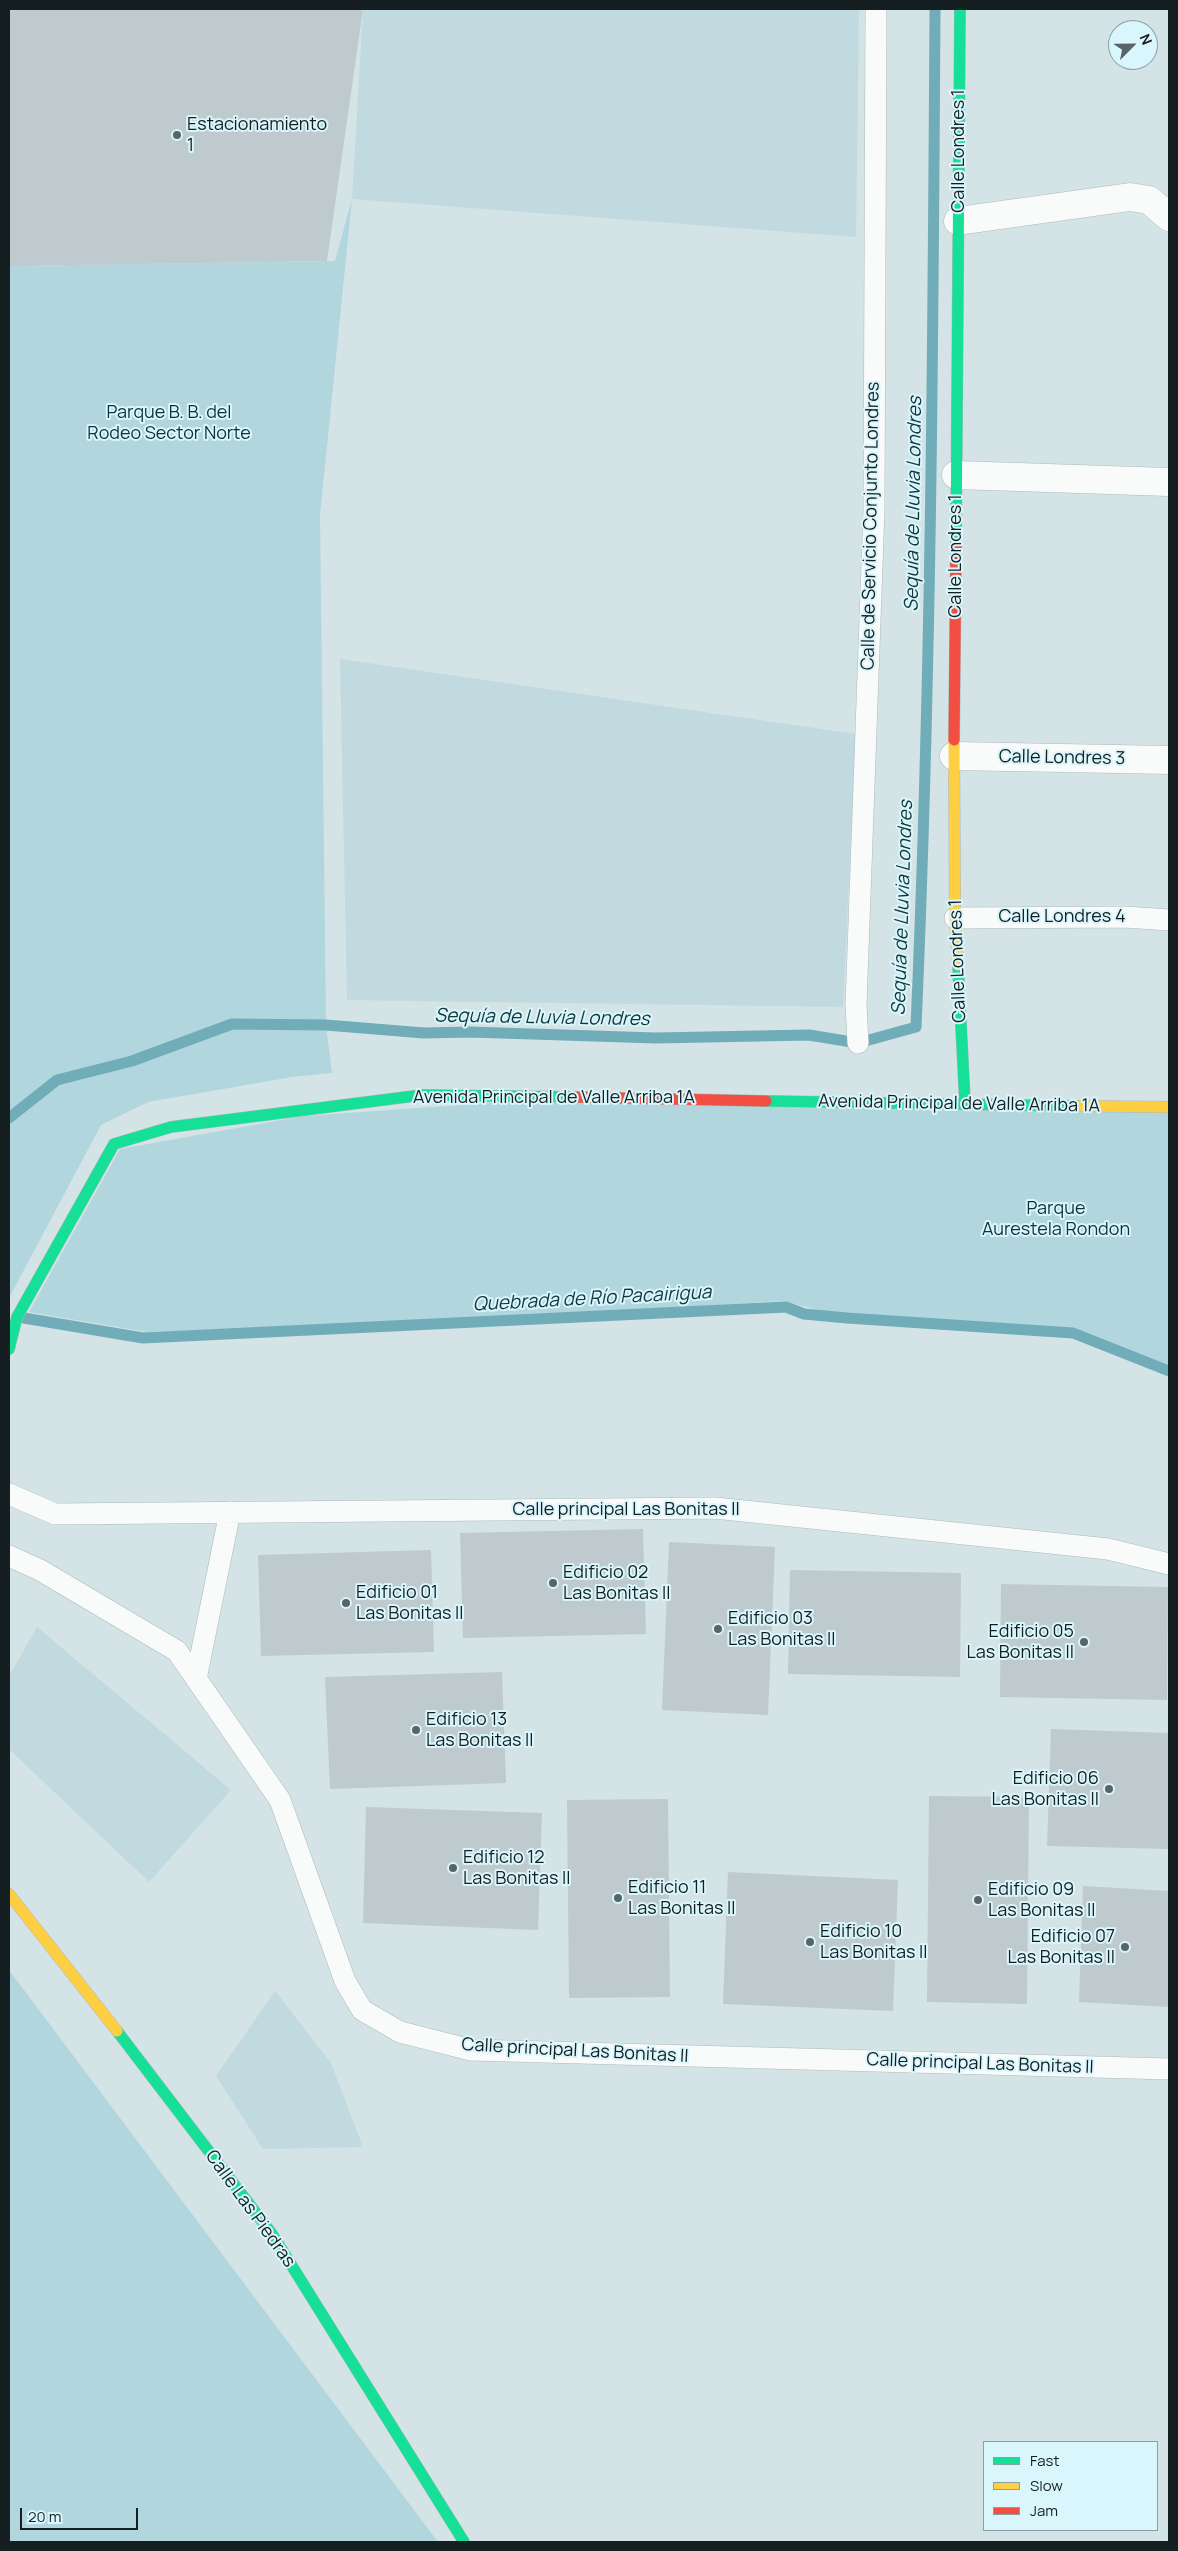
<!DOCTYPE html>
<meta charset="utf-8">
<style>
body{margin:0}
#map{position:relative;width:1178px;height:2551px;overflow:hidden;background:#d4e3e6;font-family:Manrope,sans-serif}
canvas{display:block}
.frame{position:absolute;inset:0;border:10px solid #151f22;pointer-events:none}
.legend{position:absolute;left:983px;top:2441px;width:175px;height:90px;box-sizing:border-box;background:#d9f6fc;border:1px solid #8ba0a5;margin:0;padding:6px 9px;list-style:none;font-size:15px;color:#151f22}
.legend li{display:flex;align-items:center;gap:10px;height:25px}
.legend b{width:25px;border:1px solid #8ba0a5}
.north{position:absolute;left:1108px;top:20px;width:50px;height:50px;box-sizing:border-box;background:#d9f6fc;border:1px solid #8ba0a5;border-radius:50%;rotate:67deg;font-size:14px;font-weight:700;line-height:20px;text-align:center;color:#151f22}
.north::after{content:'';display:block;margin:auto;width:18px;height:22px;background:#586467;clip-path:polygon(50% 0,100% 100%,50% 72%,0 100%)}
.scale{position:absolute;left:20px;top:2508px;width:118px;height:22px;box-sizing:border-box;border:2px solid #151f22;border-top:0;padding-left:6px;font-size:15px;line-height:18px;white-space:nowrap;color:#151f22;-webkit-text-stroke:4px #d9f6fc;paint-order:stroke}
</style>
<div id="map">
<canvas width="1178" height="2551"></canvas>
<div class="frame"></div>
<ul class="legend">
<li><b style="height:6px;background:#16e098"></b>Fast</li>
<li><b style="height:6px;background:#ffcf43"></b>Slow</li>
<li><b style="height:6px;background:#f24e42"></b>Jam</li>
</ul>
<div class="north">N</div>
<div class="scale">20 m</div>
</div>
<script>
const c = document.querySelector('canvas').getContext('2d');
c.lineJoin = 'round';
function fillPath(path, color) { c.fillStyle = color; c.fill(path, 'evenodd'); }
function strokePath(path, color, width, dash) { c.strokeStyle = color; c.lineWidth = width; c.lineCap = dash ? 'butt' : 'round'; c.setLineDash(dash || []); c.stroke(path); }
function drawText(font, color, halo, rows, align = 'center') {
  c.font = font + ' Manrope,sans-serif'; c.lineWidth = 4; c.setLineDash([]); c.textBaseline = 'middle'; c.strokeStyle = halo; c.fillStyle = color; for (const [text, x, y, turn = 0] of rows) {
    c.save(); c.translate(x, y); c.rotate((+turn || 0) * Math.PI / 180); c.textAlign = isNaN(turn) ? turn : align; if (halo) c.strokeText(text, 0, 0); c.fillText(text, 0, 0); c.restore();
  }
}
const built = new Path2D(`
 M363,9H859L856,237L352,199Z
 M340,659L856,734L843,1007L347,1000Z
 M37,1627L231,1790L149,1882L9,1749V1676Z
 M275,1991L331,2063L363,2147L263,2149L216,2076Z`);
const green = new Path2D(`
 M352,199L320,515L326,1025L332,1073L292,1077L148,1102L101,1125L9,1298V266L335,261Z
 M505,1102L1169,1111V1367L1073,1330L840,1315L782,1301L389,1325L147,1332L29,1312L120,1149L304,1116Z
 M9,1970L438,2542H9Z`);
const stream = new Path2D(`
 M9,1118L57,1080L132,1061L232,1024L326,1025L424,1033L470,1032L656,1038L809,1035L858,1043L916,1027C931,687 933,348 935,9
 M18,1317L143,1338L786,1307L804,1314L847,1318L1073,1333L1169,1371`);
const building = new Path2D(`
 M9,9H363L327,261L9,266Z
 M643,1529L646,1634L463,1638L460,1533Z
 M669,1542L775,1547L768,1715L662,1710Z
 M431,1550L434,1652L261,1656L258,1555Z
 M790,1570L961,1573L960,1677L788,1674Z
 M1001,1584L1168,1587L1167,1700L1000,1697Z
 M502,1672L506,1783L330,1789L325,1677Z
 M1051,1729L1169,1733V1849L1047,1846Z
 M929,1796L1029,1797L1027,2004L927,2002Z
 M668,1799L670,1997L569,1998L567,1800Z
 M366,1807L542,1813L538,1930L363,1923Z
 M728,1872L898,1880L893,2011L723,2004Z
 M1083,1886L1169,1891V2007L1079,2002Z`);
const lane = new Path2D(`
 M955,918L1125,917L1169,920
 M858,1043L856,1005L874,510L876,9
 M9,1494L55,1514L715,1508L1108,1549L1169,1564
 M9,1556L40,1570L177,1651L280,1800L345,1981L362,2010L400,2032L471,2050L1169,2069
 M196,1679L230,1512`);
const street = new Path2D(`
 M958,221L1130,197L1149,200L1169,217
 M956,475L1169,482
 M954,756L1169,760`);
const fast = new Path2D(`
 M956,545L960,9
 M958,965L965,1104
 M766,1101L1078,1106
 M9,1349L17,1317L114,1144L171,1127L422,1095L573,1097
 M117,2031L272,2234L464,2542`);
const slow = new Path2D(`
 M954,740L955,918L958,965
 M1078,1106L1169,1107
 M9,1894L117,2031`);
const jam = new Path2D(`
 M954,740L956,545
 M573,1097L766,1101`);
const markers = [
 [177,135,5,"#586467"],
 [553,1583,5,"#586467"],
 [346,1603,5,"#586467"],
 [718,1629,5,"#586467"],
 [1084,1642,5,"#586467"],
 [416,1730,5,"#586467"],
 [1109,1789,5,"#586467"],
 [453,1868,5,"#586467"],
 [618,1898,5,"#586467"],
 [978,1900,5,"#586467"],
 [810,1942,5,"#586467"],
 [1125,1947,5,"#586467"]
];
const poiNames = [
 ["Estacionamiento",187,125],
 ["1",187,146],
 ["Edificio 02",563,1573],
 ["Las Bonitas II",563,1594],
 ["Edificio 01",356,1593],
 ["Las Bonitas II",356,1614],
 ["Edificio 03",728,1619],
 ["Las Bonitas II",728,1640],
 ["Edificio 05",1074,1632,"right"],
 ["Las Bonitas II",1074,1653,"right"],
 ["Edificio 13",426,1720],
 ["Las Bonitas II",426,1741],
 ["Edificio 06",1099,1779,"right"],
 ["Las Bonitas II",1099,1800,"right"],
 ["Edificio 12",463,1858],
 ["Las Bonitas II",463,1879],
 ["Edificio 11",628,1888],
 ["Las Bonitas II",628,1909],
 ["Edificio 09",988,1890],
 ["Las Bonitas II",988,1911],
 ["Edificio 10",820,1932],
 ["Las Bonitas II",820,1953],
 ["Edificio 07",1115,1937,"right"],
 ["Las Bonitas II",1115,1958,"right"]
];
const streetNames = [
 ["Calle Londres 1",959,151,-90],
 ["Calle de Servicio Conjunto Londres",871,526,-89],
 ["Calle Londres 1",956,556,-90],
 ["Calle Londres 3",1062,758,1],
 ["Calle Londres 4",1062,917],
 ["Calle Londres 1",958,961,-92],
 ["Avenida Principal de Valle Arriba 1A",554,1098],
 ["Avenida Principal de Valle Arriba 1A",959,1104,1],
 ["Calle principal Las Bonitas II",626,1510],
 ["Calle principal Las Bonitas II",575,2051,3],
 ["Calle principal Las Bonitas II",980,2064,2],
 ["Calle Las Piedras",250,2209,54]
];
const parkNames = [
 ["Parque B. B. del",169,413],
 ["Rodeo Sector Norte",169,434],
 ["Parque",1056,1209],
 ["Aurestela Rondon",1056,1230]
];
const waterNames = [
 ["Sequía de Lluvia Londres",914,504,-89],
 ["Sequía de Lluvia Londres",903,908,-88],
 ["Sequía de Lluvia Londres",542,1018,1],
 ["Quebrada de Río Pacairigua",592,1299,-3]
];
fillPath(built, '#c0dae0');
fillPath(green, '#b1d6de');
strokePath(stream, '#70adb8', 11);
fillPath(building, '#bfcace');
strokePath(lane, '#acb9bb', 22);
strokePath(street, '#acb9bb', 29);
strokePath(fast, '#acb9bb', 12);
strokePath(slow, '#acb9bb', 12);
strokePath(jam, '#acb9bb', 12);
strokePath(lane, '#f9fbfb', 21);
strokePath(street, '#f9fbfb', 28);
strokePath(fast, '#16e098', 11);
strokePath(slow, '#ffcf43', 11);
strokePath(jam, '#f24e42', 11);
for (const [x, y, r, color] of markers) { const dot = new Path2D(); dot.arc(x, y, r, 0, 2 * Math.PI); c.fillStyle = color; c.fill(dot); strokePath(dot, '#d9f6fc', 2); }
drawText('18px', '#151f22', '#d9f6fc', poiNames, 'left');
drawText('18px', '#151f22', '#d9f6fc', streetNames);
drawText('18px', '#0c333a', '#d9f6fc', parkNames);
drawText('italic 19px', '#12383f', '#d9f6fc', waterNames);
</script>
